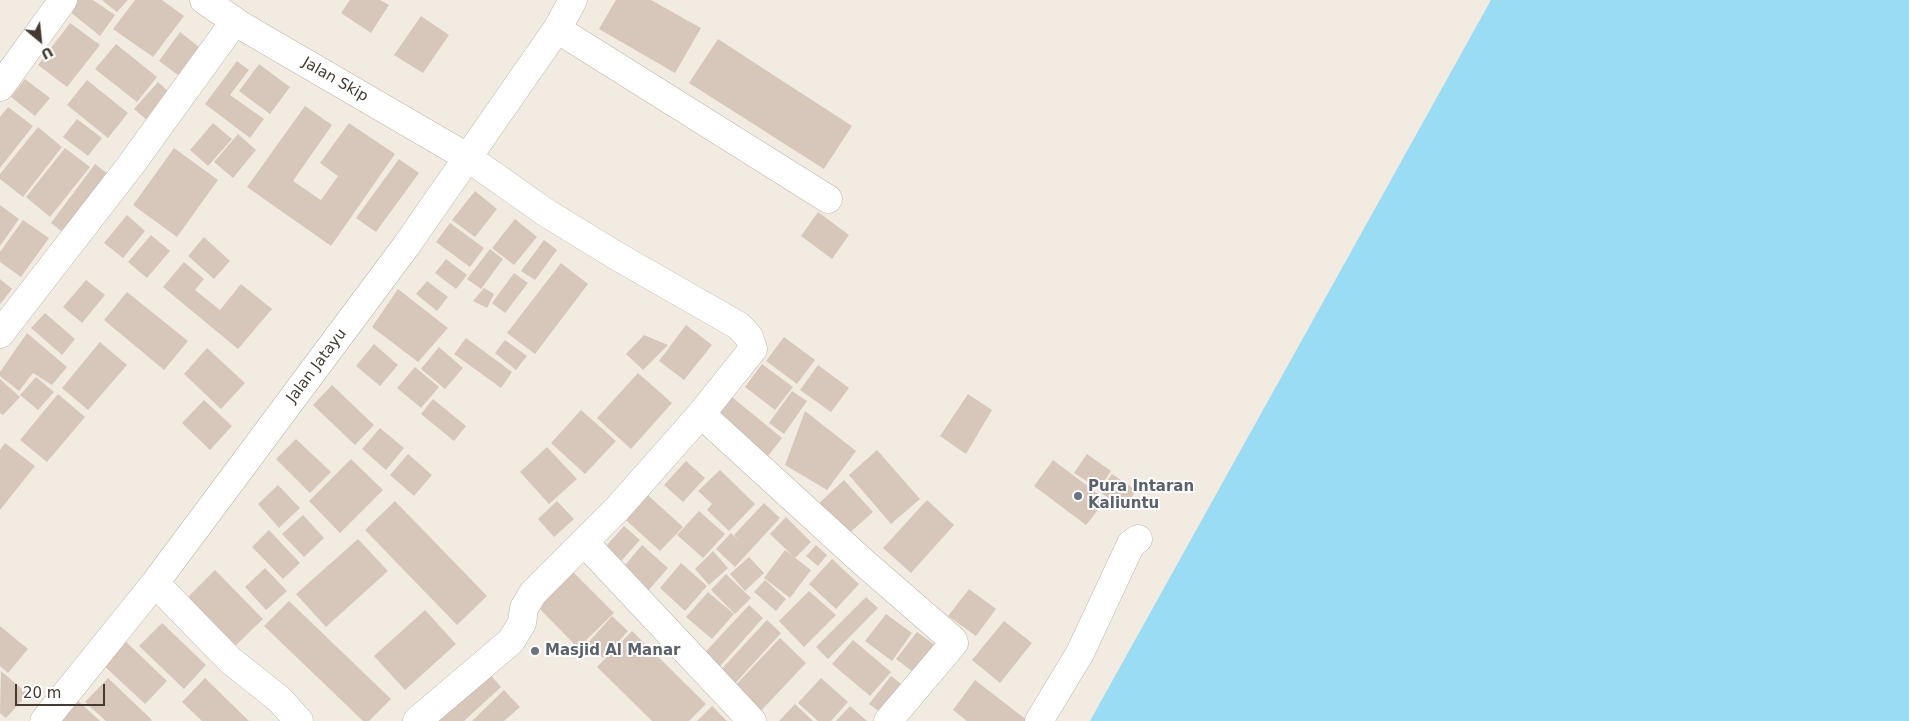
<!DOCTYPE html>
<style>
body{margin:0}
#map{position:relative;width:1909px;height:721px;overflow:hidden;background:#f2ebe2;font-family:"DejaVu Sans",sans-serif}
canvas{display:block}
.north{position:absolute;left:15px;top:15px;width:50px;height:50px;-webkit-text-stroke:4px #fff;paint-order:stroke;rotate:152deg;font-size:14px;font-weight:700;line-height:20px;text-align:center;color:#443a32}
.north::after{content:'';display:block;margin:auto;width:18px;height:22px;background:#443a32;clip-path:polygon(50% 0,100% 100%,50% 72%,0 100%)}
.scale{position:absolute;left:15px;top:684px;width:90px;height:22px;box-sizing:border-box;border:2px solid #443a32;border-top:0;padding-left:6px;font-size:15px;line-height:18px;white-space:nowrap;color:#443a32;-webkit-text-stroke:4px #fff;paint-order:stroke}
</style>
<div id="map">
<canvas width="1909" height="721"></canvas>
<div class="north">U</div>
<div class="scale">20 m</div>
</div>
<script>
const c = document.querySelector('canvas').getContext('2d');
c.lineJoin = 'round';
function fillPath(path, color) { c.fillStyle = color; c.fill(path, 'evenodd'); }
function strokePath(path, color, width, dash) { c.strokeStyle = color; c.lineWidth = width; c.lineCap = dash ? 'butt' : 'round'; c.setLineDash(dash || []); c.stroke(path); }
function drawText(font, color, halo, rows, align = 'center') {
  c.font = font + ' "DejaVu Sans",sans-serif'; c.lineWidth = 4; c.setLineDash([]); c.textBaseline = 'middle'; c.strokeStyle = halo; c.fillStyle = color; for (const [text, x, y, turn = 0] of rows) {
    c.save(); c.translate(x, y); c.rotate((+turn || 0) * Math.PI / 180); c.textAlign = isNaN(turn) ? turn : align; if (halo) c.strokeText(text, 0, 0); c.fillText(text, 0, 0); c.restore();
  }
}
const water = new Path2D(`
 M1491,0H1909V721H1090Z`);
const building = new Path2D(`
 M77,0H93L115,15L100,36L69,11Z
 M102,0H128L117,12Z
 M135,0H162L184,16L153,57L113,29Z
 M350,0H380L389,5L371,33L341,13Z
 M616,0H651L701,28L675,73L599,29Z
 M421,16L449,35L423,73L394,55Z
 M70,23L100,45L67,87L38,65Z
 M180,32L199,47L178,75L159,61Z
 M718,39L852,126L824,169L689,83Z
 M116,44L157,77L137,102L95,69Z
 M237,61L249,70L230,95L264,119L250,138L205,104Z
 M259,64L290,87L270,114L239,91Z
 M25,79L50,98L35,116L11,97Z
 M87,80L128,113L108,138L67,105Z
 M158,82L176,98L153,125L134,109Z
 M305,106L332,125L293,181L321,200L338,176L320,163L349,123L395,154L331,246L247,187Z
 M8,107L33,126L0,168V117Z
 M77,119L102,138L88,156L63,137Z
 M213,123L232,139L208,166L190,150Z
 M38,127L62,147L23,197L0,179V174Z
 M238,134L256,150L233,178L214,162Z
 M65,148L90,167L50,217L26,197Z
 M174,148L218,180L177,237L133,205Z
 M399,159L419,173L376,232L356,218Z
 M95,164L108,174L64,233L51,223Z
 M475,191L497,209L475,237L452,220Z
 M0,205L19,219L0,246Z
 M818,212L849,235L832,259L801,236Z
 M127,215L145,231L123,258L104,243Z
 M515,219L537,237L514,265L492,248Z
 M23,220L49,238L21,277L0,262V252Z
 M450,223L484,248L470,267L436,242Z
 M151,235L170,251L147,278L128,262Z
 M204,237L230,261L214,279L188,256Z
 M544,240L557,250L535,280L521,271Z
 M490,249L503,259L481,289L467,279Z
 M446,259L467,275L456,289L435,273Z
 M184,262L204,279L195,290L220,310L241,284L272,309L238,349L163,287Z
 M561,263L588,284L535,354L507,333Z
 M514,273L528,283L505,313L492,303Z
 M0,279L12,289L0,304Z
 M86,280L105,295L82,323L63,307Z
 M427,281L448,297L437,311L416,294Z
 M484,288L494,294L487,308L473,301Z
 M398,289L448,328L418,362L372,327Z
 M127,292L188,341L164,370L104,320Z
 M45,313L75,339L62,355L31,328Z
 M686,325L712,345L684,380L659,361Z
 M27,333L67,367L52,385L33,373L19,391L0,376V372Z
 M644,335L668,345L643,370L626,354Z
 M784,337L815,360L797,384L766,361Z
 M466,338L512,372L501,388L454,354Z
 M505,340L527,356L516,370L495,353Z
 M100,342L127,365L88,410L62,388Z
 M374,344L398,365L380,386L356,366Z
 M439,347L463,368L445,389L421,369Z
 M207,348L245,383L221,409L184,374Z
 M762,364L793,387L775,410L745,387Z
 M818,365L849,388L831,412L800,390Z
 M415,367L439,387L421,408L397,388Z
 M638,373L672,403L631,449L597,418Z
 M36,377L54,392L38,410L20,395Z
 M0,379L20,397L3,415L0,413Z
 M332,385L374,425L355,445L313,405Z
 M792,391L807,401L784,434L769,423Z
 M58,394L85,417L47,462L20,440Z
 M968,394L992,410L966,454L940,436Z
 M732,397L782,438L765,460L714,419Z
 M433,399L466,426L454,441L421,414Z
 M204,400L232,426L210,450L182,423Z
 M581,410L616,441L585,474L551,443Z
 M805,411L856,451L827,490L785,465Z
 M380,428L404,448L386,470L362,449Z
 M296,439L331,472L310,493L276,459Z
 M5,443L35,466L0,510V450Z
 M547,447L577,479L549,504L520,472Z
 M877,450L920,499L891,524L849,475Z
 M408,454L432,475L414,496L390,475Z
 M1087,454L1111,471L1099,489L1074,473Z
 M351,459L383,490L340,533L309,501Z
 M1053,460L1106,500L1086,525L1034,486Z
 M686,461L705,478L683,502L664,485Z
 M720,470L755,504L729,531L707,510L712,504L698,491Z
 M1112,474L1136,490L1124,509L1100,492Z
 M844,480L873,512L845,537L817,505Z
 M278,485L300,508L279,528L258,504Z
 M640,488L683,527L660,551L617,512Z
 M927,500L954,525L911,573L883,548Z
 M395,501L487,596L457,625L365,530Z
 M557,501L574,519L554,537L538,519Z
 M764,503L780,518L735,567L716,549L731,533L739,541L734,535Z
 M699,511L725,534L703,558L677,535Z
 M303,515L324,538L304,557L282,534Z
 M786,517L811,542L795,558L770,534Z
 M624,526L640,540L615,568L599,554Z
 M269,530L300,563L283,579L252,547Z
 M358,539L388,571L326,627L296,594Z
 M642,545L668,568L647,592L621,570Z
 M816,545L827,555L818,566L806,556Z
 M785,550L811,570L790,598L764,578Z
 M713,551L728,568L709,585L695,569Z
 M749,557L764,573L745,591L730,574Z
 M832,559L859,584L836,609L809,584Z
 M681,563L707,586L685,611L660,588Z
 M568,567L614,613L578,648L533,602Z
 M265,568L287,591L266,610L245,587Z
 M215,570L263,619L230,651L182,603Z
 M726,574L751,598L735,614L711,590Z
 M765,580L786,599L776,611L754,592Z
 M969,589L996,609L976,636L948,616Z
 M809,591L836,615L804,647L779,621Z
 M708,592L734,614L712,639L686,617Z
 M866,597L878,608L828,659L816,647Z
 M289,601L391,699L369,721H363L264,626Z
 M749,605L763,618L713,674L698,660Z
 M425,610L456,644L405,690L374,656Z
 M886,614L912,633L892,661L865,641Z
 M612,616L628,631L603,658L587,644Z
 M767,620L781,633L731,688L716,675Z
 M1004,621L1032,643L1000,683L972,660Z
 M162,623L206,665L184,689L139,646Z
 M0,626L28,649L8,673L0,666Z
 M632,631L706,704L689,721H652L597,667Z
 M917,632L943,651L922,679L896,659Z
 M780,638L806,663L757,715L731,690Z
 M123,639L167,681L145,704L100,662Z
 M853,640L891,672L870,696L832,664Z
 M486,670L501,687L464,721H437Z
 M1,671L28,694L6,718L0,713Z
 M891,676L909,690L887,717L869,704Z
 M108,678L152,720L151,721H106L85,702Z
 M205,678L249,721H202L182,702Z
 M821,678L848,702L831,721H818L798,703Z
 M975,680L1028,721H967L953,710Z
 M504,690L520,707L504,721H472Z
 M76,699L100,721H55Z
 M795,704L813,721H779Z
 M712,706L727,721H697Z
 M850,706L867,721H836Z`);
const minor = new Path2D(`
 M204,0L242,26L467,157L545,212L615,255L739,326L749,337L753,349L701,414L618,508L533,593L524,608L522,623L511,641L417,721
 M557,29L828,199
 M0,87L63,0
 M0,334L130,166L235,21
 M701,414L862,561L953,640L954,643L888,721
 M585,543L752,721
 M155,583L230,660L279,699L299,721
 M44,721L155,583L406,246L557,29L573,0
 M1039,721L1080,653L1131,544L1138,539`);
const markers = [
 [1078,496,5,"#6b7280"],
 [535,651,5,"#6b7280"]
];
const streetNames = [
 ["Jalan Skip",335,80,30],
 ["Jalan Jatayu",317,366,-53]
];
const worshipNames = [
 ["Pura Intaran",1088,487],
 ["Kaliuntu",1088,504],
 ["Masjid Al Manar",545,651]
];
fillPath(water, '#9adcf3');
fillPath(building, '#d7c7ba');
strokePath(minor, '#c1b4a7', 29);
strokePath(minor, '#fff', 28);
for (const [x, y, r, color] of markers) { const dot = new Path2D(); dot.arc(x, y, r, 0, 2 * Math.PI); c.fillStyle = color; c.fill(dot); strokePath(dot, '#fff', 2); }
drawText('15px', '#443a32', '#fff', streetNames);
drawText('bold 15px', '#5b616d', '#fff', worshipNames, 'left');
</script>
